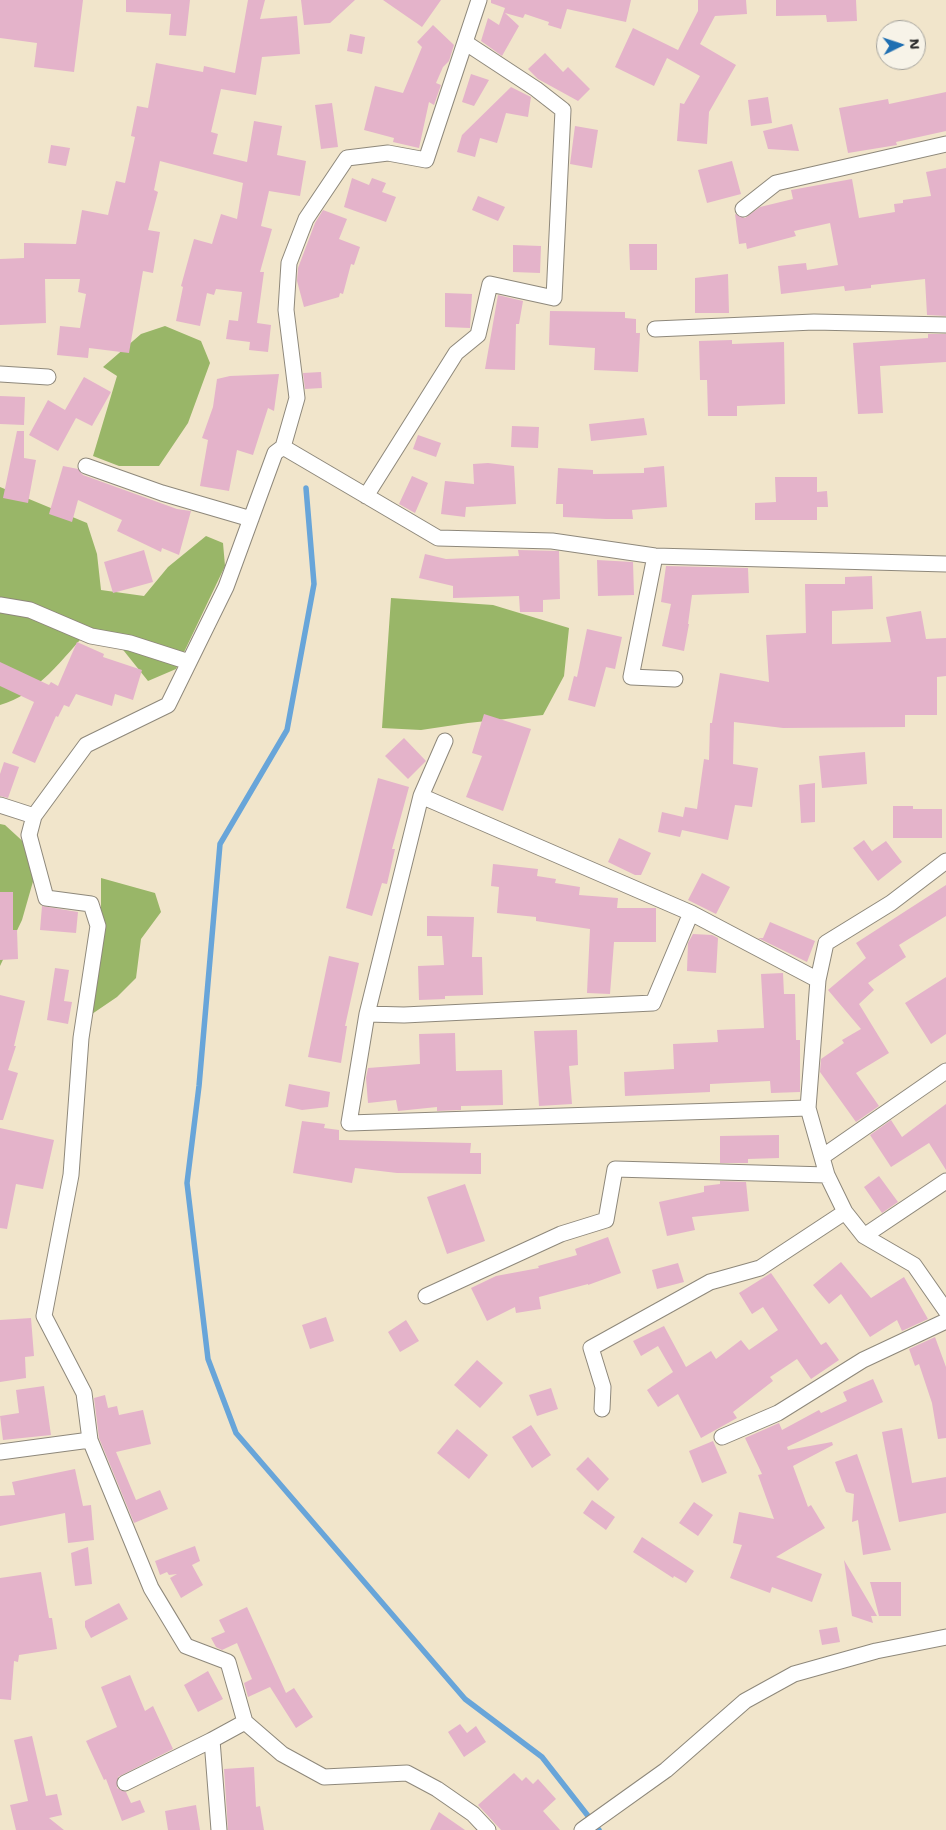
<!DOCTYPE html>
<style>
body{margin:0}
#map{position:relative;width:946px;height:1830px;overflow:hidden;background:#f1e5cb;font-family:"Shantell Sans",sans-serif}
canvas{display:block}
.north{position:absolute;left:876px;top:20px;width:50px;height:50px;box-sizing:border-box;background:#f7f3e8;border:1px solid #a5a39c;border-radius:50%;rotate:86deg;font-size:14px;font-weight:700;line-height:20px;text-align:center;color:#2b2b2b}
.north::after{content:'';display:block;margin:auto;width:18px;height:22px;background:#1f6fb2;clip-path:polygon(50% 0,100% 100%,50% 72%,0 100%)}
</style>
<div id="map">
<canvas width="946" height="1830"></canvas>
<div class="north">N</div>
</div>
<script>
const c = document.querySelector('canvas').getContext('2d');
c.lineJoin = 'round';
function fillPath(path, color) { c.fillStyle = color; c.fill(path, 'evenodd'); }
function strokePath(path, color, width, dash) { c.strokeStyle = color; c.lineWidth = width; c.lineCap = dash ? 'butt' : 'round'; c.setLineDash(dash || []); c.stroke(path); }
const forest = new Path2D(`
 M165,326L201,341L210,363L188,423L159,466H119L93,456L117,376L103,367L141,334Z
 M0,487L87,523L97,554L101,590L144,596L168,567L206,536L223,543L225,566L176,669L148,681L116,641L89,630C64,657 37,695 0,705Z
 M391,598L493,605L569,628L564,676L543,715L468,723L421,730L382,728Z
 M0,824L5,825L40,857L22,920L0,966Z
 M101,878L155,893L161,912L141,939L136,978L117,997L92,1014L101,919Z`);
const stream = new Path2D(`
 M306,488L314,584L287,730L220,844L199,1086L187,1183L208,1359L236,1433L465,1699L542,1757L599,1830`);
const building = new Path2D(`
 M0,0H83L74,72L34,67L37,43L0,38Z
 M126,0H190L186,36L169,35L171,14L126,12Z
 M248,0H265L260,19L297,16L300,54L262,57L256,95L221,89L211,132L218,134L213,154L247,162L254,121L282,126L277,155L306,161L300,196L269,191L261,226L272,229L260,272H264L257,323L271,325L268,352L249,350L250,342L226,339L229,320L238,321L242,292L216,289L214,295L207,293L200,326L176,321L183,287L181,286L194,239L212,244L221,214L237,219L243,183L160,161L154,190L158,192L148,230L160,232L153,273L143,271L129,353L89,348L88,358L57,355L60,326L80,328L86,294L78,292L80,279H45L46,323L0,325V259L24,258V243L76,244L82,210L108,215L116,181L125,183L135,137L131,136L137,106L148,108L156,63L203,72L204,66L235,73Z
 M301,0H355L330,23L304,25Z
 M383,0H441L422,27Z
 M491,0H631L626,22L567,9L561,29L548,25L549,22L525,14L523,18L505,13L519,26L502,56L481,41L488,18L499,25L505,8L491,3Z
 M698,0H746L747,14L715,16L700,44L736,65L709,112L707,144L677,141L680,103L684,104L700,76L667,58L654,86L615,67L633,28L678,50L698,11Z
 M776,0H856L857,21L827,22L826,15L776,16Z
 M433,25L454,45L449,61L443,67L436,83L441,85L434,105L429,102L419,148L393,142L394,138L364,130L375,86L403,93L422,47L417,42Z
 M350,34L365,37L362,54L347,51Z
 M545,53L563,72L568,67L590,89L578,101L538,79L528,69Z
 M471,74L489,80L474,106L462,102Z
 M511,87L531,97L528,117L506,113L497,143L480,138L475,157L457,152L462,135Z
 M946,92V131L896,142L897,145L848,153L839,108L888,99L889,104Z
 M768,97L772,123L751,126L748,100Z
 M332,103L338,147L321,149L315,105Z
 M792,124L799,151L768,149L763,131Z
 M575,126L598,130L592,168L570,164Z
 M51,145L70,148L66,166L48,163Z
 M732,161L741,194L707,203L698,170Z
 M946,168V316L927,315L925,279L871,285V288L845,291L844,286L781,294L778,266L806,263L807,270L838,265L830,223L794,231L796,236L747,249L746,243L739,244L735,214L745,218L760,207L793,199L791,190L852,179L859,218L895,212L894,204L903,203V200L931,196L926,172Z
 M352,178L369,185L372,178L386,183L382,192L396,197L386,222L344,207Z
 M478,196L505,207L498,221L472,210Z
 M323,210L347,219L339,239L360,247L354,265L351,264L343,294L340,293L339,297L304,307L297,281L298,268L315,223Z
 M629,244H657V270H630Z
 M513,245L541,246L540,273L513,272Z
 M728,274L729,313H695V278Z
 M445,293L472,294L470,328L445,327Z
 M498,295L523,301L519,324H516L515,370L485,369Z
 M550,311L625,312V318L636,319V333H640L638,372L594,370L595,348L549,345Z
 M928,334H946V362L880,366L883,413L858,414L853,343L928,338Z
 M732,340V344L784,342L785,404L737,406V416H708L707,380H700L699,341Z
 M321,372L322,388L305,389L303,373Z
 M279,374L274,411L268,408L253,455L237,450L229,491L200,486L208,440L202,438L213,407L217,379L230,376Z
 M84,377L111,392L92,426L76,418L58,451L29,435L48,400L65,410Z
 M0,396L25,397L24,425L0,424Z
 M644,418L647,435L591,441L589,424Z
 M512,426L539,427L538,448L511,447Z
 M17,431H24V458L36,460L28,503L3,498Z
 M418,435L441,443L436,457L413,449Z
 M488,463L514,466L516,504L466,507L465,517L441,514L445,481L474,484L473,464Z
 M63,466L78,469L83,475L177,509L191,511L179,555L162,548L161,552L117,531L122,520L78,500L72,522L49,514Z
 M664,466L667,507L632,510L633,519H606L563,517V504H556L558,468L593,470V474L644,473V468Z
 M412,476L428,483L415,513L399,504Z
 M775,477H817V492L827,491L828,507H817V520H755V503L776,502Z
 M144,550L153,582L113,593L104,562Z
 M518,550L559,551L560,599L543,600V612H520L519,596L453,598V586L419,578L425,554L446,559L519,556Z
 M597,560L633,562L634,595L598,596Z
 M666,566L748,568L749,593L692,595L688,624H689L684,651L662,646L671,604L661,602Z
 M872,576L873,609L832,611V644L891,642L886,617L921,611L926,639L946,638V676L937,677V715H905V727L783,728L734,722L733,764L758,768L752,807L735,805L728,840L682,830L680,837L658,832L662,812L683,817L685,807L697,809L704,759L709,760L710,723H712L720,673L769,682L766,635L806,633L805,584H845V577Z
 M587,629L622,637L615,669L606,667L595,707L568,700L574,676L577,677Z
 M77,642L104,654L103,657L142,670L133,700L115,694L112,706L76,694L69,707L64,705L58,717L56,716L35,763L12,753L34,702L0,686V662L49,685L51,682L58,686Z
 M484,714L531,729L503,811L466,797L482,756L472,753Z
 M404,738L426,761L408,779L385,756Z
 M865,752L867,784L822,788L819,756Z
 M4,762L19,767L8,798L0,796V774Z
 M378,778L409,787L392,849H395L387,884L382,883L372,916L346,908Z
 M815,783V822L801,823L799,785Z
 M893,806H913V809H942V838H893Z
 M619,838L651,853L641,875H635L608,862Z
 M864,840L872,851L886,841L902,862L878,881L853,848Z
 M493,864L538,869L537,876L556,879L555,883L580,887L579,895L618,898L617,908H656V942H614L610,994L587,993L590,929L536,921V917L497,913L499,887L491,886Z
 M702,873L730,887L716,914L688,900Z
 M946,885V916L899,945L906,957L868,983L874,990L859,1004L889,1053L856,1073L879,1106L856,1122L820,1072L821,1059L844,1043L842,1040L861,1029L828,990L866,958L856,943Z
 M0,892H13V930H17L18,959L0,960Z
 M42,906L78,912L76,933L40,930Z
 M427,916L474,917L472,957H482L483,995L445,996V999L419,1000L418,966L444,965L442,936H427Z
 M770,922L815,941L807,962L758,938H763Z
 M693,934L712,935L718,938L716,973L687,971L688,943Z
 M329,956L359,963L345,1026H347L341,1063L308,1057Z
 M55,968L69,970L64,1001L72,1002L68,1024L47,1020Z
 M783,973L784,994H795L796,1040H800V1092L771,1093L770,1081L710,1084V1092L625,1096L624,1072L674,1069L673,1044L718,1042L717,1030L764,1028L761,974Z
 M946,977V1034L931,1044L905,1003Z
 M0,995L25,1001L14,1046H16L8,1070L18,1073L3,1120H0Z
 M577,1030L578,1065L569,1066L572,1104L539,1106L534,1031Z
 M455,1033L456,1071L502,1070L503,1105L461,1106V1110L437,1111V1107L398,1111L396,1100L368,1103L366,1078L368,1068L420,1064L419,1034Z
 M289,1084L330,1092L328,1107L302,1110L285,1106Z
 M946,1104V1170L929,1143L891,1167L870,1135L891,1120L902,1137Z
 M302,1121L325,1124L324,1128L339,1130V1140L471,1143L470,1153H481V1174L397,1173L355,1168L352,1183L293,1173Z
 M0,1128L54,1140L43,1189L16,1184L7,1229L0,1228Z
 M779,1135V1158L748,1159V1163H720V1136Z
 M879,1176L898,1202L882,1213L864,1187Z
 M720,1181L746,1182L749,1211L692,1217L695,1230L667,1236L659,1202L704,1192V1186L720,1184Z
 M465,1184L485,1241L447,1254L427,1197Z
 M608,1237L621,1273L588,1285V1284L539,1297L541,1309L516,1313L515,1307L487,1321L471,1288L496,1276L539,1268L538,1266L577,1255L575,1249Z
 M841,1262L871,1298L904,1277L928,1319L902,1331L897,1320L870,1337L841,1294L829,1304L813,1285Z
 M678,1263L684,1282L657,1289L652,1270Z
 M771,1273L821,1345L826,1342L839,1360L811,1379L797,1359L770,1377L773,1381L733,1412L737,1418L701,1438L678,1394L658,1407L647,1390L673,1372L658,1346L641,1356L633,1341L664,1326L686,1367L711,1351L716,1359L741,1340L749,1350L778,1330L763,1307L752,1314L739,1293Z
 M326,1317L334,1341L310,1349L302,1325Z
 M31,1318L34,1356L25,1357L26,1378L0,1382V1320Z
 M406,1320L419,1341L400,1352L388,1332Z
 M935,1337L946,1367V1438L938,1439L932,1403L919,1364L915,1366L909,1349Z
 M477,1360L503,1383L480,1408L454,1385Z
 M873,1379L883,1402L787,1447L788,1450L832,1442L833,1445L793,1466L808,1507L811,1505L825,1528L776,1557L822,1574L812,1602L772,1587L770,1593L730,1578L742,1545L733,1543L739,1512L774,1519L758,1475L762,1474L745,1438L779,1423L782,1430L819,1410L821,1413L847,1401L843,1392Z
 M44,1386L51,1435L3,1440L0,1416L19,1413L16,1390Z
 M551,1388L558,1409L537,1416L529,1395Z
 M105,1395L108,1408L117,1406L119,1415L143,1410L151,1444L116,1452L136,1500L160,1490L168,1509L134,1523L99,1438L94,1398Z
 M531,1425L551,1455L532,1468L512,1437Z
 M902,1428L912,1483L946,1477V1513L899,1522L882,1432Z
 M457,1429L488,1455L469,1479L437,1453Z
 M713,1441L727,1473L702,1483L689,1451Z
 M857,1454L891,1550L863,1555L858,1520L852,1522L854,1494L846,1492L835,1462Z
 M588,1457L609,1479L598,1491L576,1469Z
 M75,1469L83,1506L91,1505L94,1540L68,1543L65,1513L0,1526V1496L15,1495L12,1482Z
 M592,1500L615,1517L606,1530L583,1513Z
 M694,1502L713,1515L698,1536L679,1523Z
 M642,1537L694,1571L686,1583L674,1576L673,1578L633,1552Z
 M195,1546L200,1561L192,1565L203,1585L181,1598L170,1578L177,1574L169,1575L167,1572L160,1575L155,1561Z
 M88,1547L92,1584L75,1586L71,1553Z
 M844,1560L877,1616H871L873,1623L852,1616Z
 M41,1572L49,1618H52L57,1649L19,1655L18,1662L14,1661L11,1700L0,1699V1578Z
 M870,1582H901V1616H879Z
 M119,1603L128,1619L91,1638L85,1627V1621Z
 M247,1607L286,1693L294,1688L313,1717L296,1728L270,1687L248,1697L244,1683L252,1679L237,1643L222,1650L216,1647L211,1638L225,1632L219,1620Z
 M837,1627L840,1642L822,1645L819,1630Z
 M208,1671L223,1699L198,1712L184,1685Z
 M130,1675L145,1711L153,1706L173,1749L118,1777L117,1788L126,1792L131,1803L140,1800L145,1812L122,1821L106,1779L104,1780L86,1741L117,1727L101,1687Z
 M460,1724L467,1733L476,1726L486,1742L464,1757L448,1732Z
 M32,1736L46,1796L57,1794L62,1815L49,1818L64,1830H16L10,1805L28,1801L14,1740Z
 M254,1767L256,1807L260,1806L264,1830H228L224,1769Z
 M514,1773L522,1781L526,1777L533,1784L538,1779L556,1799L543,1811L560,1830H501L478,1805Z
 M196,1805L200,1830H168L165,1811Z
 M439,1812L465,1830H430Z`);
const street = new Path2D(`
 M479,0L426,160L388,153L347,158L306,219L289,263L286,310L297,398L283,447L438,538L552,541L655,556L946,564
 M743,209L776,183L946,144
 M655,329L814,322L946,325
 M0,374L48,377
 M86,466L162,493L251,519
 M366,496L456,353L478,335L490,284L554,298L563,110L536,89L466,43
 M655,556L631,677L675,679
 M0,605L30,610L91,636L130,643L189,662
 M421,796L445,741
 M0,805L34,816
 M946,861L891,903L826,943L818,980L808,1108L827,1175L845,1212L864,1236L914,1265L946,1311
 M367,1014L404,1015L653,1003L691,913
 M808,1108L349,1123L367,1014L421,796L691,913L818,980
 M822,1157L946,1071
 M864,1236L946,1181
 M426,1296L561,1234L606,1220L615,1169L827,1175
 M602,1409L603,1387L591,1348L710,1282L760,1268L845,1212
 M722,1437L778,1413L863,1360L946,1321
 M90,1440L84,1393L44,1316L71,1175L81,1038L98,926L91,904L46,898L29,835L34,816L86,745L168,705L226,587L275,453L283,447
 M0,1452L90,1440L151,1588L186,1646L228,1662L245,1722L212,1740L219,1830
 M245,1722L282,1754L324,1777L407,1773L437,1789L473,1814L488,1830
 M125,1783L212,1740
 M582,1830L666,1770L745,1701L794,1674L876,1651L946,1637`);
fillPath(forest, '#99b668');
strokePath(stream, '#68a5d9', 5.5);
fillPath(building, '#e4b3ca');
strokePath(street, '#8e887b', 17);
strokePath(street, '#fff', 15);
</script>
